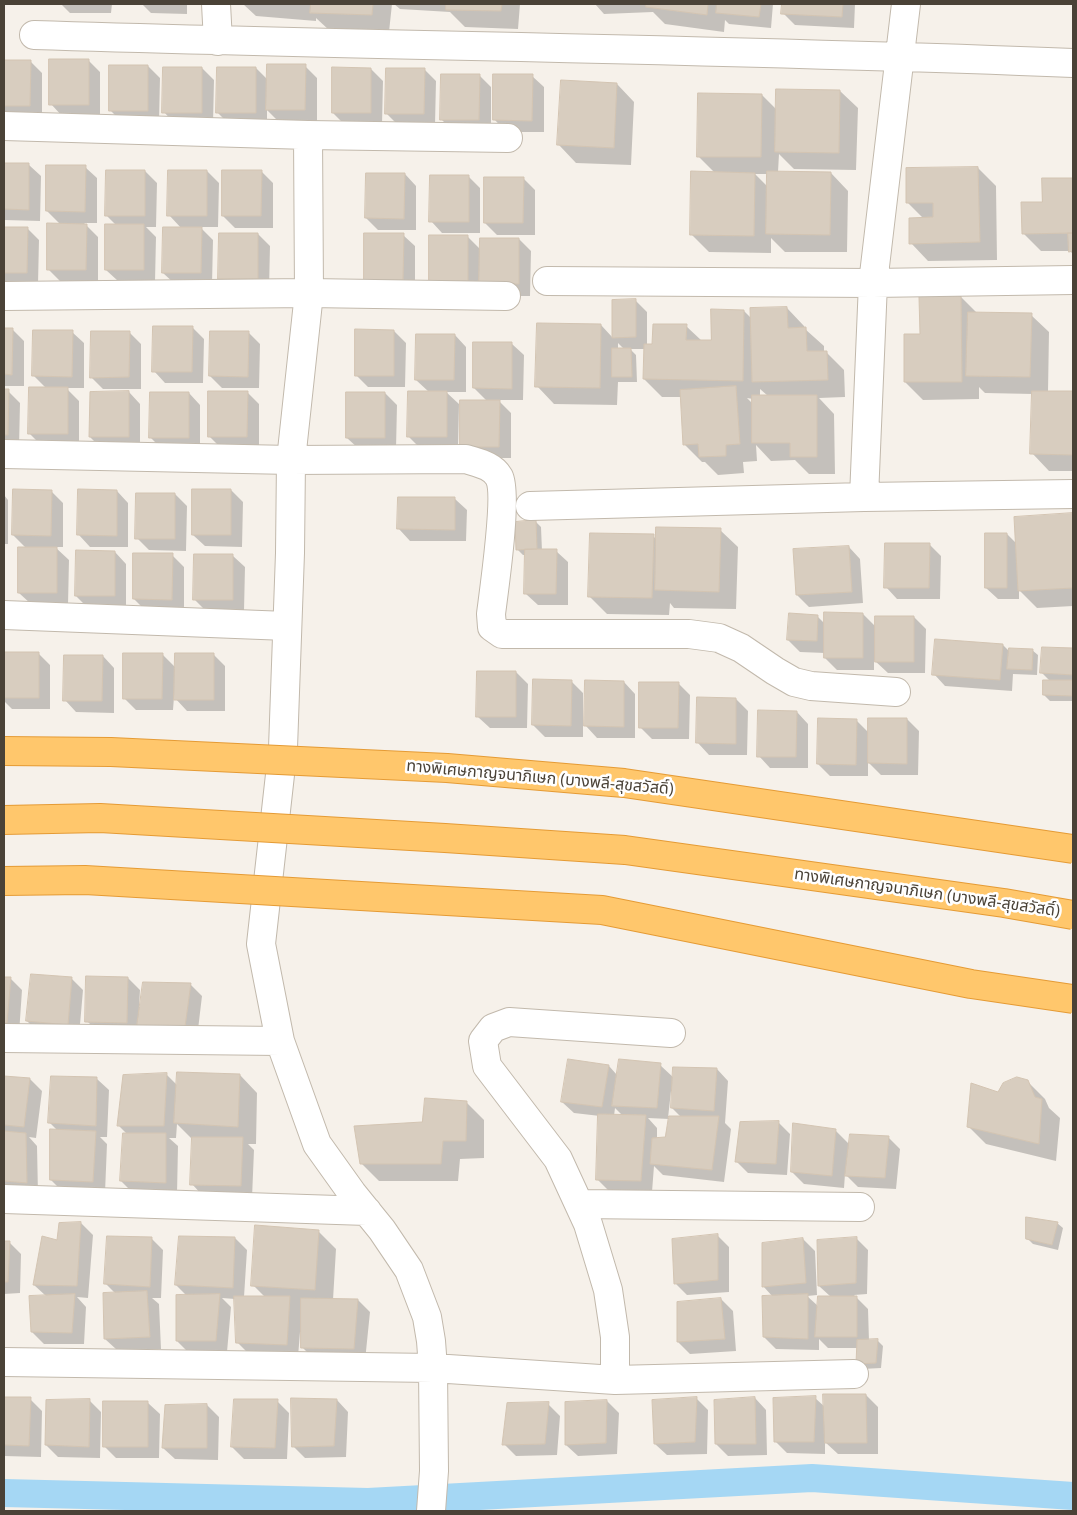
<!DOCTYPE html>
<meta charset="utf-8">
<style>
body{margin:0}
#map{position:relative;width:1077px;height:1515px;overflow:hidden;background:#f6f1ea;font-family:"Open Sans",sans-serif}
canvas{display:block}
.frame{position:absolute;inset:0;border:5px solid #4a4237;pointer-events:none}
</style>
<div id="map">
<canvas width="1077" height="1515"></canvas>
<div class="frame"></div>
</div>
<script>
const c = document.querySelector('canvas').getContext('2d');
c.lineJoin = 'round';
function fillPath(path, color) { c.fillStyle = color; c.fill(path, 'evenodd'); }
function strokePath(path, color, width, dash) { c.strokeStyle = color; c.lineWidth = width; c.lineCap = dash ? 'butt' : 'round'; c.setLineDash(dash || []); c.stroke(path); }
function drawText(font, color, halo, rows, align = 'center') {
  c.font = font + ' "Open Sans","Noto Sans Thai",sans-serif'; c.lineWidth = 5; c.setLineDash([]); c.textBaseline = 'middle'; c.strokeStyle = halo; c.fillStyle = color; for (const [text, x, y, turn = 0] of rows) {
    c.save(); c.translate(x, y); c.rotate((+turn || 0) * Math.PI / 180); c.textAlign = isNaN(turn) ? turn : align; if (halo) c.strokeText(text, 0, 0); c.fillText(text, 0, 0); c.restore();
  }
}
const shadow = new Path2D(`
 M61,4H112L111,13H70Z
 M142,4H187V14L151,13Z
 M243,4H392L389,32L329,30L316,18V21L256,16Z
 M394,4H520L518,29L465,27L450,12L400,9Z
 M595,4H773L771,28L729,24L725,20L724,32L665,24L653,12L604,14Z
 M783,4H855L854,28L795,25L783,13Z
 M88,60L100,72V117L62,116L51,104Z
 M4,61H30L42,73V117H4Z
 M148,66L160,78L159,122H122L110,110Z
 M305,66L317,78V122H279L267,110V124H229L217,112L256,68L268,80Z
 M202,68L214,80L213,124H175L164,112Z
 M371,69L383,81L382,125H345L333,113Z
 M424,69L436,81L435,125H398L386,113Z
 M479,75L491,87V131H453L441,119Z
 M532,76L544,87V132H506L495,120Z
 M617,84L634,102L631,165L576,163L559,145Z
 M840,91L858,108L856,170L794,169L779,154L778,172L831,173L848,191L847,252H785L771,238V253L709,252L691,234L715,173L698,156L762,95L777,110ZM755,174H768V187Z
 M4,164L29,165L41,176L40,221L4,220Z
 M85,167L97,178V223H84L98,237V281H60L48,269L61,225L47,211Z
 M978,168L996,186L997,260L928,261L911,243L923,218L908,203Z
 M145,171L157,183L156,227H146L156,237L155,282L118,281L106,270L116,225L107,216Z
 M207,171L219,183L218,227H200L213,240L212,285L175,284L163,273L182,229L169,215Z
 M261,171L273,183V228H235L223,216Z
 M405,174L416,186V230H378L366,218Z
 M469,177L480,188V233H442L431,221Z
 M523,178L535,190V235H497L485,223Z
 M1073,179V254L1070,251H1041L1023,233L1044,203L1043,180Z
 M4,228H27L39,240L38,284H4Z
 M258,234L270,246L269,290H231L219,278Z
 M403,235L415,246V291H377L365,279Z
 M468,237L481,250L519,239L531,251L530,296H493L442,292L430,281Z
 M961,297L978,314L1031,315L1049,332L1048,392H1073V471H1049L1032,453L1033,394L985,393L979,387V399L923,400L905,382L921,335Z
 M635,300L647,312V345H654L686,326L702,341H712L744,311L752,319L787,308L804,326L805,329L824,346V352H826L844,370L845,397L819,398L834,414L835,474H809L795,460L771,461L756,445L757,461L743,462L744,473L718,475L705,462H702L685,445L682,397H662L644,379L645,349H630L636,355L637,382H618L617,405L554,404L537,386L601,325L613,338ZM618,343L625,350H618ZM760,389L768,396L760,397ZM747,398L753,399V404Z
 M192,327L204,339L203,383H165L154,371Z
 M4,329H12L24,341V386H4Z
 M394,331L406,343L405,387H368L356,375Z
 M72,332L84,343V388H66L79,401V445H41L29,433L47,389L34,376Z
 M248,332L260,344L259,388H222L210,376Z
 M130,333L141,344V389H103L91,377Z
 M455,335L466,347V392H446L459,404L458,448H420L408,436L429,392L416,380Z
 M512,344L524,355L523,400H498L511,413V458H473L461,446L487,401L474,388Z
 M4,391H8L20,403L19,447H4Z
 M129,392L140,404V449H102L90,437Z
 M247,392L259,404V448H221L209,436Z
 M189,393L200,405V450L162,449L150,437Z
 M385,393L397,405L396,449H359L347,438Z
 M231,490L243,502L242,547L205,546L193,535Z
 M51,491L63,503V547H55L69,560L68,605L31,604L19,593L27,549L13,535Z
 M117,491L128,503V547H90L79,535Z
 M175,494L187,506L186,551L149,550L137,538Z
 M4,495L8,500V544H4Z
 M455,499L467,510L466,541H410L399,529Z
 M1073,515V606L1037,608L1019,590V599H998L986,588L1007,534L1016,543L1015,518Z
 M536,522L541,527L542,551H556L568,562V605H538L526,594V555H523L517,549Z
 M720,530L738,547L736,609L674,608L670,603L669,615L607,614L589,596L653,536L657,540Z
 M929,544L941,556L940,599H897L886,587Z
 M849,547L860,559L863,603L809,607L797,595Z
 M115,552L126,564V608H88L76,596Z
 M172,555L184,567V611H146L134,599Z
 M233,556L245,567L244,611H206L195,600Z
 M4,562L5,563L4,608Z
 M863,614L876,627L914,617L926,629L925,673H888L874,660V670H837L825,658V653L800,652L788,640L817,616L825,624Z
 M1003,645L1010,652L1032,650L1038,655L1037,675L1013,674L1012,691L945,686L934,674Z
 M1043,648L1073,649V701H1050L1044,695L1050,681L1042,673Z
 M4,653H38L50,665V709H12L4,701Z
 M162,654L176,668L214,655L225,666V711H187L174,697L173,710H136L124,698Z
 M103,656L114,668V713L76,712L65,700Z
 M516,672L528,684L527,728H490L478,717Z
 M571,681L583,693V737H545L533,725Z
 M624,682L635,694V738H597L586,726Z
 M678,683L690,695L689,739H652L640,727Z
 M736,699L748,711L747,755H709L698,743Z
 M797,712L808,724V768H770L759,756Z
 M907,719L919,731L918,775H881L868,762V776H830L818,764L856,720L869,733Z
 M4,978H10L22,990L19,1034L4,1033Z
 M71,978L83,990L79,1036L39,1033L27,1021Z
 M128,978L140,990L139,1007H141L190,984L202,996L197,1038L99,1033L87,1021Z
 M660,1065L674,1078L717,1069L728,1081L725,1123L731,1129L724,1182L663,1175L654,1166L652,1192L609,1191L597,1179L600,1116L574,1113L562,1102L609,1066L617,1075ZM671,1091H673L672,1108L682,1118H668ZM615,1108L623,1116H614ZM648,1118L669,1119L666,1138L657,1139V1128Z
 M167,1075L177,1085L240,1075L257,1093L256,1144H248L254,1150L252,1198L203,1196L192,1184L193,1140L177,1124L176,1138H169L178,1146L177,1194L133,1193L121,1181L127,1134L119,1126Z
 M4,1077L30,1079L42,1091L36,1138L29,1137L37,1146L38,1194L4,1192Z
 M97,1079L109,1090L107,1137H100L107,1144L105,1193L63,1192L51,1180L58,1131L50,1123Z
 M1027,1081L1045,1099L1049,1108L1060,1118L1056,1161L986,1144L968,1126L999,1093Z
 M466,1102L484,1120V1158L460,1159L458,1181H379L361,1163L424,1123Z
 M779,1123L790,1134L787,1175L748,1173L736,1161Z
 M836,1131L850,1145L888,1137L900,1149L896,1189L858,1187L845,1174L844,1188L804,1184L792,1172Z
 M81,1223L93,1235L88,1298L77,1297L86,1307L84,1344H44L32,1332L46,1296L34,1285L58,1242Z
 M1057,1223L1063,1228L1058,1250L1033,1244L1027,1238Z
 M318,1231L336,1249L333,1300H358L370,1312L365,1361L314,1359L302,1347V1332H300L298,1357L249,1354L237,1342L235,1299L222,1298L231,1307L227,1352L189,1353L177,1341L187,1296L176,1285L235,1238L247,1250L244,1297H265L253,1285Z
 M717,1235L729,1247V1292L687,1295L676,1284Z
 M151,1238L163,1250L161,1298H152L159,1304L161,1349L117,1350L105,1339L115,1293L106,1284Z
 M856,1238L868,1250L867,1294L854,1295L868,1309L869,1341L877,1340L883,1346L881,1368L862,1369L858,1348H828L819,1339V1350L776,1349L764,1337L773,1297L763,1286L803,1239L815,1251L817,1295L807,1296L818,1306L831,1297L819,1286Z
 M4,1242H9L21,1254L20,1293L4,1294Z
 M721,1299L733,1311L736,1351L690,1354L678,1342V1304Z
 M866,1395L878,1407V1454H838L825,1442V1454L787,1453L775,1441L815,1398L825,1407Z
 M696,1398L708,1410L707,1454L667,1455L655,1444Z
 M755,1398L766,1410L767,1455L728,1456L716,1444Z
 M4,1399H30L42,1411L41,1457L4,1456Z
 M89,1400L101,1412L100,1458L58,1457L46,1445Z
 M337,1400L348,1412L346,1457L305,1458L293,1446Z
 M277,1401L289,1413L287,1459H244L232,1447Z
 M607,1401L619,1413L617,1454L578,1456L566,1445Z
 M148,1403L160,1414L159,1458H116L104,1446Z
 M548,1404L560,1416L557,1455L516,1456L504,1444Z
 M207,1405L219,1417L218,1460L175,1459L163,1448Z`);
const canal = new Path2D(`
 M4,1493L368,1502L812,1478L1073,1496`);
const building = new Path2D(`
 M311,4H373L372,15L310,13Z
 M446,4H502L501,11L446,10Z
 M646,4H708L707,15L646,7Z
 M717,4H761L759,17L716,13Z
 M782,4H843L842,17L781,14Z
 M49,59H89V105H49Z
 M4,60H31L30,106H4Z
 M267,64H306L305,110H266Z
 M109,65H148V111H109Z
 M163,67H202V113H162Z
 M217,67H256V113H216Z
 M332,67L371,68V113H332Z
 M386,68H425L424,114H385Z
 M441,74H480L479,120H440Z
 M493,74H533L532,121L493,120Z
 M561,80L617,83L614,148L557,145Z
 M776,89L840,90L839,153L775,152Z
 M698,93L762,94L761,157H697Z
 M4,163H29V210L4,209Z
 M46,165H86L85,212L46,211Z
 M978,167L980,242L909,244V218L933,217V203H906V168Z
 M106,170H145V216H105Z
 M168,170H207V216H167Z
 M222,170H262L261,216H222Z
 M691,171L755,173L754,236L690,235Z
 M767,171L831,172L830,235L766,234Z
 M366,173H405L404,219L365,218Z
 M430,175H469V222H429Z
 M484,177H524L523,223H484Z
 M1042,178H1073V233L1022,234L1021,202H1042Z
 M47,223L87,224L86,270H47Z
 M105,224H144V270H105Z
 M4,227H28L27,273H4Z
 M163,227H202L201,273H162Z
 M219,233H258V279H218Z
 M364,233H404L403,280H364Z
 M1068,233H1073V251L1069,252Z
 M429,235H468V281H429Z
 M480,238H519V284H479Z
 M961,296L962,382H904V334H920L919,297Z
 M636,299V337L612,338V300Z
 M787,307L788,328L806,327L807,351H827L828,380L752,382L750,308Z
 M711,309L744,310L743,381L643,379L644,344H652L653,324H687L686,340H711Z
 M968,312L1032,313L1030,377L966,376Z
 M537,323L601,324L600,388L535,387Z
 M153,326H193L192,372H152Z
 M4,328H13L12,375L4,374Z
 M355,329L394,330V376H355Z
 M33,330H73L72,377L32,376Z
 M91,331H130L129,377L90,378Z
 M210,331H249L248,377L209,376Z
 M416,334H455L454,380H415Z
 M473,342H512V389L473,388Z
 M612,348H631L632,377H612Z
 M736,386L740,444L726,445V456L699,457L698,444L683,445L680,390Z
 M29,387H68V434H28Z
 M4,389H9L8,435H4Z
 M129,391V437H89L90,392Z
 M208,391H248L247,437H208Z
 M408,391H447V437H407Z
 M1032,391H1073V455L1030,454Z
 M150,392H189V438H149Z
 M346,392H385V438H346Z
 M752,395H817V457H790V443H752Z
 M460,400H500L499,447H460Z
 M13,489L52,490L51,536L12,535Z
 M78,489L117,490V536L77,535Z
 M192,489H231V535H192Z
 M136,493H175V539H135Z
 M398,497H455V530L397,529Z
 M1073,513V588L1018,591L1014,517Z
 M536,520L537,549L516,550L515,522Z
 M656,527L721,528L719,592L655,590Z
 M590,533L654,534L652,598L588,597Z
 M985,533H1007V588H985Z
 M885,543H930L929,588H884Z
 M849,546L852,592L796,595L793,549Z
 M18,547H57V593H18Z
 M525,549H557L556,594H524Z
 M76,550L115,551V596H75Z
 M133,553H173L172,600L133,599Z
 M194,554H233V600H193Z
 M824,612L863,613V658H824Z
 M789,613L818,615L817,641L787,640Z
 M875,616H914V662H875Z
 M935,639L1003,644L1000,680L932,675Z
 M1042,647L1073,648V675L1040,673Z
 M1009,648L1033,649L1032,670L1007,669Z
 M4,652H39V698H4Z
 M123,653H163L162,699H123Z
 M175,653H214V700H174Z
 M64,655H103L102,701H63Z
 M477,671H516V717H476Z
 M533,679L572,680L571,726L532,725Z
 M585,680L624,681V727L584,726Z
 M1043,680H1073L1072,696L1043,695Z
 M639,682H679L678,728H639Z
 M697,697L736,698V744L696,743Z
 M758,710L797,711L796,757H757Z
 M818,718L857,719L856,765L817,764Z
 M868,718H907V764L868,763Z
 M31,974L72,977L68,1025L26,1021Z
 M86,976L128,977L127,1023L85,1022Z
 M4,977H11L7,1023H4Z
 M143,982L191,983L185,1027L137,1026Z
 M568,1059L609,1065L602,1107L561,1102Z
 M619,1059L661,1063L657,1108L612,1106Z
 M673,1067L717,1068L714,1111L671,1108Z
 M177,1072L240,1074L238,1127L174,1123Z
 M167,1073L164,1126H117L123,1075Z
 M4,1076L30,1078L24,1127L4,1125Z
 M51,1076L97,1077L96,1126L48,1123Z
 M1017,1077L1028,1080L1035,1097L1042,1099L1039,1144L967,1127L971,1083L998,1092L1003,1083Z
 M425,1098L467,1101L466,1141H443L441,1164H360L354,1126L422,1122Z
 M598,1114L646,1115L641,1181L596,1180Z
 M669,1116H719L712,1170L650,1164L652,1138L665,1137Z
 M779,1121L776,1164L735,1162L740,1122Z
 M793,1123L836,1129L832,1176L791,1172Z
 M50,1129L96,1131L93,1182L50,1180Z
 M4,1131L26,1133L27,1183L4,1181Z
 M123,1133H166V1183L120,1181Z
 M850,1134L889,1136L885,1178L845,1176Z
 M192,1137H243L241,1186L190,1185Z
 M1026,1217L1058,1222L1052,1245L1026,1239Z
 M81,1222L77,1286L33,1285L42,1236L57,1240L59,1223Z
 M255,1225L319,1230L315,1290L251,1286Z
 M718,1234V1280L674,1284L672,1239Z
 M107,1236L152,1237L150,1287L104,1284Z
 M179,1236L235,1237L233,1288L175,1285Z
 M857,1237L856,1283L818,1286L817,1240Z
 M803,1238L806,1283L762,1287V1243Z
 M4,1241H10L8,1282H4Z
 M147,1291L150,1337L104,1339L103,1293Z
 M75,1294L72,1333L31,1332L29,1296Z
 M220,1294L216,1341H176V1295Z
 M808,1294V1339L763,1337L762,1296Z
 M234,1296H290L287,1345L236,1343Z
 M818,1296H857V1337H815Z
 M301,1298L358,1299L354,1349L301,1348Z
 M721,1298L725,1339L677,1342V1302Z
 M878,1339L876,1363L856,1364L857,1340Z
 M823,1394H866L867,1443H825Z
 M816,1396L814,1442H774L773,1398Z
 M4,1397H31L29,1446L4,1445Z
 M697,1397L695,1442L654,1444L652,1400Z
 M755,1397L756,1444H715L714,1400Z
 M291,1398L337,1399L334,1446L292,1447Z
 M90,1399L89,1447L45,1445L46,1400Z
 M234,1399H278L275,1448L231,1447Z
 M607,1400L606,1443L565,1445V1402Z
 M103,1401H148V1447H103Z
 M549,1402L545,1444L502,1445L507,1403Z
 M207,1404V1448H162L165,1405Z`);
const minor = new Path2D(`
 M216,4L218,41
 M34,35C380,46 727,49 1073,63
 M4,126L308,135L508,138
 M308,135L309,293L291,460L290,553L283,748L261,944L280,1041L317,1144L352,1193L382,1230L409,1270L427,1317L431,1341L433,1368L434,1471L431,1511
 M547,281L873,283L1073,280
 M4,296L309,293L506,296
 M4,454L291,460L466,459C478,463 492,465 499,477C508,494 494,590 491,614L492,627L502,634H689L719,638L741,648L775,671L794,682L811,686L896,692
 M864,497L873,283L906,4
 M530,506L864,497L1073,494
 M4,615L287,626
 M4,1038L280,1041
 M4,1199L367,1211
 M579,1204L860,1207
 M4,1362L433,1368L615,1380L854,1374
 M615,1380V1337L608,1290L588,1224L558,1159L487,1066L483,1041L493,1028L509,1022L671,1033`);
const highwayBridge = new Path2D(`
 M4,751L111,752L447,768L624,783L1073,849
 M4,820L100,818L445,838L625,850L1004,903L1073,915
 M4,881L85,880L602,910L971,984L1073,999`);
const streetNames = [
 ["ทางพิเศษกาญจนาภิเษก (บางพลี-สุขสวัสดิ์)",540,778,5],
 ["ทางพิเศษกาญจนาภิเษก (บางพลี-สุขสวัสดิ์)",927,893,8]
];
fillPath(shadow, '#0003');
strokePath(canal, '#a5d7f4', 28);
fillPath(building, '#d8cdbf');
strokePath(building, '#d3c4b2', 1);
strokePath(minor, '#c2b9ac', 30);
strokePath(minor, '#fff', 28);
strokePath(highwayBridge, '#e59b35', 30, []);
strokePath(highwayBridge, '#ffc76c', 28);
drawText('16px', '#4a4237', '#fff', streetNames);
</script>
